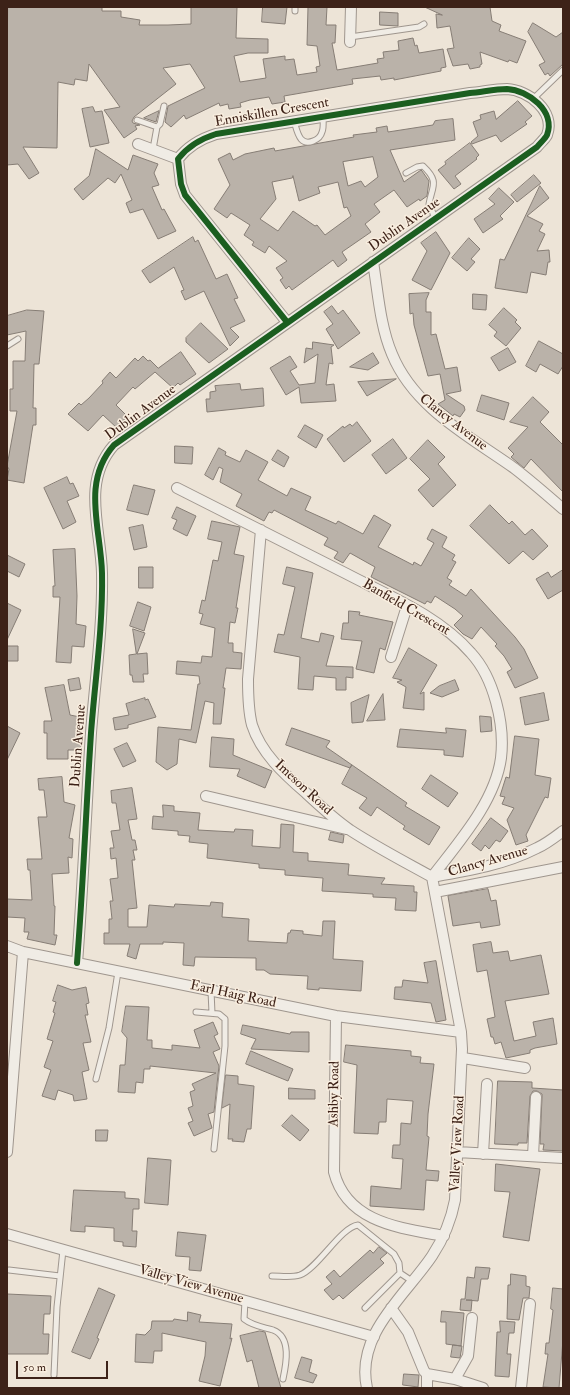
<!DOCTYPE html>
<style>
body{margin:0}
#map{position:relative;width:570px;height:1395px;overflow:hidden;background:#ede4d7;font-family:"IM FELL Double Pica",serif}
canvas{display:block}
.frame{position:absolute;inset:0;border:8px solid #3d2218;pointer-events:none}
.scale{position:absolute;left:16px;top:1361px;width:92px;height:18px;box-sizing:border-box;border:2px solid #3d2218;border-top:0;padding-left:5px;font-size:12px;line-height:14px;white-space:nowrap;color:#3d2218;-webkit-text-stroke:3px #f9eedf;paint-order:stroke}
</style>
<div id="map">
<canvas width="570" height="1395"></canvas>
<div class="frame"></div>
<div class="scale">50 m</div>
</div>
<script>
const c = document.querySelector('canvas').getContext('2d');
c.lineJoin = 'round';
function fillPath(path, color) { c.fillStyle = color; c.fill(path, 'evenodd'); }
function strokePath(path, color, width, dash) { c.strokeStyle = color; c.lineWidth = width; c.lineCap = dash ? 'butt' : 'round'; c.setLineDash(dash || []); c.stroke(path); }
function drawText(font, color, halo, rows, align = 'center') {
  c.font = font + ' "IM FELL Double Pica",serif'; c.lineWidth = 3; c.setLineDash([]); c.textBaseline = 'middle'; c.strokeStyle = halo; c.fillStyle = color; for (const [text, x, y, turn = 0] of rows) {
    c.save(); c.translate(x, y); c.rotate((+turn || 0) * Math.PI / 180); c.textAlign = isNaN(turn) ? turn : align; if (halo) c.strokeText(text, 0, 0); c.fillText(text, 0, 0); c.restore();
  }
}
const building = new Path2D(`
 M8,7H102V11H121V17L140,20L139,25H168L191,24V7H237L236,38L268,39V53H248L234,56L240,82L266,78L263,59L285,56V60L294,59L297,75L317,72L316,67L320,66L317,46L307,45L308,7H327L326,25H336L335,43H332L337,70L378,63L377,59L384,58L383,52L399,50L398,41L413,38L415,46L417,45L419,53L443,49L446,67L441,68V71L394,80V78L381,80L380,76L352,79L353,84L284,96L285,102L272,104L269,97L250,100L240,103L241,107L229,109L228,104L220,106L219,103L186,119L184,115L171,127L165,122L168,106L205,88L190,64L163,68L176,84L134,117L132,121L133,123L140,125L135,126L137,129L124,138L104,110L120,107L89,64L87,81L75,79L74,85L58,82L57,148L23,147L39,173L29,179L18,164L7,165Z
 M263,7H287L285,24L262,22Z
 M425,7H490L492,21L501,25L499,31L526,41L517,63L509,60L508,62L480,52L482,64L480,65V67L470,69L468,64L453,66L447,49L454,48L450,26L437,28L436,14L442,15Z
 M380,12L398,13V26L380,25Z
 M533,23L556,37L563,32V64L550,76L548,73L545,75L539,65L545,62L528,32Z
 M518,101L532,116L525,122L527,124L501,142L496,135L472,144L471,142L478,136L473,122L481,119L480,115L494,111L496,119Z
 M93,107L95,112L102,111L109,143L90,147L82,109Z
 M159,111L156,122L144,118Z
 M453,119L455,140L390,150L404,182L421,170L422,171L429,181L427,196L420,201L419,199L407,207L394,190L374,204L380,212L365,224L371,232L342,252L347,260L338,267L333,260L292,290L289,286L286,289L280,280L283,278L276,268L287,261L269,246L265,253L252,245L254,242L244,235L250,225L231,213L227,218L214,209L230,185L218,159L230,153L233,160L245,154L274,148L275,151L354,137L353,135L377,132L376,128L387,126L388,132L433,125L435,121ZM373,157L378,177L365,187L361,181L348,186L343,162ZM293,176L299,201L320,193L318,187L338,182L344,208L347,207L351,216L325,235L317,225L315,226L293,211L278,231L260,219L276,199L272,182L292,178Z
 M470,143L479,155L476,158L477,159L455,176L461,184L454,189L438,170L446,164L445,162Z
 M96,149L128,170L133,155L158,164L154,173L159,185L152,187L162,210L164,209L176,231L158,239L143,209L130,213L126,203L132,200L121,174L115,183L108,178L83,200L74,189L89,176Z
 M534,175L541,183L517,202L511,195Z
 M540,186L549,198L527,216L543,224L539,231L545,234L537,251L549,250L550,262H548L546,275L531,272L527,293L495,288L500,259L504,260Z
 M499,188L514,202L500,216L503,219L483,233L474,219L495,204L489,199Z
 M436,232L450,253L431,290L412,280L427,251L421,243Z
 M193,237L195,242L198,240L216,279L227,274L238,298L234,299L245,321L230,328L239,337L230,346L204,291L185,300L181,291L184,290L174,267L150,283L142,271Z
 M469,238L480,249L471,259L475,262L467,271L452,258Z
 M429,293L426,300V312H431V335L436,334L445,369L457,367L461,391L446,394L464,406L465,410L460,417L454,414L453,416L438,404L445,400L440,374L428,376L414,325L413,313L410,314L409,294Z
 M473,294L487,295L486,310L473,309Z
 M332,306L338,314L343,310L360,333L338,349L326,329L333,324L324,312Z
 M504,308L517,320L515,322L521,328L506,346L494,336L497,332L489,325Z
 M27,310L44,311L39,364H34L33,408H36V425H33L24,483L7,480L9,469L7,466L17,411H10V389H13V361H25L26,331L7,335V316Z
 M201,323L228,349L209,363L186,342V338Z
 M539,341L563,354V366L558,374L540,364L536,372L526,366Z
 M313,342L334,345L331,347L333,364L329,363L326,385L334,384L336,401L301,403L299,387L286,395L270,368L290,356L297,367L290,371L299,385L315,383L318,354L304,363L306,348L312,349Z
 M508,348L516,362L499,371L491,358Z
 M181,352L196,374L180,385L178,383L173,388L155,372L135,389L133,387L116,405L127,416L117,428L103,415L88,431L68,414L79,403L81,405L89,398L103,383L102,381L110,372L116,378L135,358L138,361L143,356L148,361L150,360L158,368Z
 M373,353L379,363L368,370L350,367Z
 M396,379L367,396L358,382Z
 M240,384L241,390L263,388L264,406L207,412L206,399H210V392L216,391L215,386Z
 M482,395L509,403L504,420L477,411Z
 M533,397L549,412L540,422L563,445V492L531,459L524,468L511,457L514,454L508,448L528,427L510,422Z
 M357,422L371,441L344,462L327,439L343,426L344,428L350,424L352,426Z
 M305,425L323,435L316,448L298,437Z
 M393,439L407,458L386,474L372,455Z
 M428,440L445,457L438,464L456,485L433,507L418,490L430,479L410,459Z
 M175,446L193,447L192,464L175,463Z
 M219,448L226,452L225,455L240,462L246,450L268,462L258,480L287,496L291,488L311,497L305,510L336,524L338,521L363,534L374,515L391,525L378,547L413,565L414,562L421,566L434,543L427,539L432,529L447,537L442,547L455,555L452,560L456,562L447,578L452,581L449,585L466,596L471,589L515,637L524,649L538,678L515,688L507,672L512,669L504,656L495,646L497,644L481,627L472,639L463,634L454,625L463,616L455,609L435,596L431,603L427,601L425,604L371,577L375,567L350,553L343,563L334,558L338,552L324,545L328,538L274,510L272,513L269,512L264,521L236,506L242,494L220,482L223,469L219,467L213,480L205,475Z
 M278,450L289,457L284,467L272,460Z
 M67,477L70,484L73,483L79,496L67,501L76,522L63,529L44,488Z
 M134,485L155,490L148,515L127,510Z
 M490,505L509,524L512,521L525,535L532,529L548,546L533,560L523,551L509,564L470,526Z
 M177,507L196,516L187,536L173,529L177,520L172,518Z
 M212,521L240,527L234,554L244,556L236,608H238L235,623L230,622L228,643H233V652L242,653L241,669L226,668L223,688H225L221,724H213L214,703L205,701L196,743L179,739L177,764L167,770L156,762L158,727L191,730L198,684H200L199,676L176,674L177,661L201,663L202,656L212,657L215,628L200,624L203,614L199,613L202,600L205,601L213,560L218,561L222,542L208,539Z
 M143,525L147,547L134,550L129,528Z
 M75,549L77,596L76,624L86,626L84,647L72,646L71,663L56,662L60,597H53V586H55L53,550Z
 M7,555L25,564L19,577L7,571Z
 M139,567H153V588H139Z
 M287,567L313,573L301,638L319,642L321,633L334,636L326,666L353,667V678L346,677V690H336V678L314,676L313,690L298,689L300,657L274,652L278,634L284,635L295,587L283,584Z
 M563,570V590L548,599L536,579L548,572L551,577Z
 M138,602L151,607L144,631L130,626Z
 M7,603L21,610L7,640Z
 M349,611L360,612L359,615L393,622L385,650L380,648L374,673L356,669L362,641L341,639L343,623H348Z
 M133,629L145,633L137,654L147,653L148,674H143L144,682H133L132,675H130L129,655L136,654Z
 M7,646H18V661H7Z
 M409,648L437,665L420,694L424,692V710L403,708L406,687L397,682L402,680L393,678Z
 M79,678L81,689L70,691L68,680Z
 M455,680L459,690L442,697L430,693L439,686Z
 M64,685L70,715L80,717L78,732H81V750H68V759H47V733H44V721H52L45,688Z
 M544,693L549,720L525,725L520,698Z
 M383,694L385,720L367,721Z
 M369,695L363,722L352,723L351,703Z
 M145,698V700L148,699L156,717L128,725V728L115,730L113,718L129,715L126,704Z
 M480,716L491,717L492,731L481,732Z
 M7,726L20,733L7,760Z
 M292,728L330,741L326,747L352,765L350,768L286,745Z
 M446,728L466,730L463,757L444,755V750L397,747L400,729L446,733Z
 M515,736L539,739L535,775L551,778L548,798L545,797L526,835L528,841L516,845L507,820L514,808L502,804L505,797L500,796L506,777L509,778Z
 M212,737L234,739L233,755L272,771L265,788L237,776L240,769L210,767Z
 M127,743L136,761L123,767L114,749Z
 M352,765L407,803L405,806L440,827L429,845L403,829L405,826L377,807L371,816L359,808L367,798L342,784Z
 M431,775L458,793L448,807L422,789Z
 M62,777L64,802L75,805L69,838L73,839L72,858L68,857L69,873L52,874L54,906H55L54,935H57L55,945L27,939L29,932H24L25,918L7,917V899L32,900L30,870H28L27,859H42L38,817H47L44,790H39L38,779Z
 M132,788L137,819L128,820L132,840H135L137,850H133L135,860H132L137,908L128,909V927H147L149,905L174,907L175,904L210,906L211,902L223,903L222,917L249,919L248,941L287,943L288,933H290L291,930L303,931V934L322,936L323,921H335L333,959L363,961L361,991L319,988V990L307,989L308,976L270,974L264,970H256V958L195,957L194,966L183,965L184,943L163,942V944H140L136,959L127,956L130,944H104V933H109V919H112L110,901H113L110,879L118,878L116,858L111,859L110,848H114L111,831L120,830L116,803H112L111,791Z
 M163,805L174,806V811L200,813L198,830L234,832L235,829L253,830L252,846L280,848L281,824L294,825L293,852L308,853V861L349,864L348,875L385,878L381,884L414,886V892H417L416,911L395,910L396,898L373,897V894L322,891L323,878L285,875V870L259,868V864L207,858L208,844L189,842L190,836L178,835V831L152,829L153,816L163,817Z
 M491,818L508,831L500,842L496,840L489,849L485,845L481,851L472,844Z
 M331,832L344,835L343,843L329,840Z
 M488,889L491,901L496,900L500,925L481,928L480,922L453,926L448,896Z
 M491,942L493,953L508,951L510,961L541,955L549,994L505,1001L514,1041L536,1036L533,1022L553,1018L557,1044L535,1048L530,1050V1053L506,1058L501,1042L495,1044L493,1037H491L487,1019L495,1017L487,970L477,972L473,945Z
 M436,961L446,1020L436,1022L431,1003L394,999L395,987H402L403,980L428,983L424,963Z
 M58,985L72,990L86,987L89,1003L86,1004L88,1015H85L91,1042L83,1043L89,1070L82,1072L87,1099L74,1101L73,1095L58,1090L55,1100L42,1096L51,1070L44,1067L53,1041L47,1039L55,1013L53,1012L56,1002L53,1001Z
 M126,1006L149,1007L147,1040H152V1048L172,1050V1045L200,1048L194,1030L213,1022L218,1034L214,1036L220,1049L213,1052L219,1066L214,1112L208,1114L212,1128L194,1136L188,1123L193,1121L188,1108L193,1106L190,1092L195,1090L192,1084L216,1073L150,1066V1069H144L143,1083L136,1082L135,1093L118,1092L120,1065H125L127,1038L122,1032Z
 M243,1025L290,1034L291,1032H309V1052L251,1049L256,1039L241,1034Z
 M346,1045L411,1051V1056L421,1057L420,1063L434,1064L428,1114L427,1136L429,1137L426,1170L439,1171L438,1181L426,1180L424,1210L370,1206L371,1186L401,1189L403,1159L392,1158L393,1145H400L401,1123L411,1124L413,1101L387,1099L386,1122H379L378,1134L354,1133L357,1065L344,1062Z
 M251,1051L293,1069L288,1081L246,1064Z
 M226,1075L238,1076V1084L254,1086L251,1129H247L244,1142L232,1141L233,1139H228L230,1104L222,1108Z
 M498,1081L532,1082V1088L563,1090V1151L543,1150L544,1144H540L542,1097V1094L537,1091H533L530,1096L527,1143H518V1145L495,1144Z
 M289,1088L315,1090V1099H289Z
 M292,1115L309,1130L300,1141L282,1126Z
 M96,1130H108L107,1141H96Z
 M148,1158L171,1160L168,1205L145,1203Z
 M496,1164L540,1169L529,1241L503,1237L510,1192L495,1191Z
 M74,1190L125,1192V1198L139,1199V1209H133L132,1231H137L136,1247L123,1246V1242L114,1241V1228L85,1226V1232L71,1231Z
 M178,1232L206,1235L201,1271L189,1270L190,1257L176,1256Z
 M379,1247L387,1253L380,1259L384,1263L343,1299L339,1295L333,1300L324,1290L332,1284L326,1277L334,1270L340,1277L370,1250L373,1253Z
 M476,1267L490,1268L488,1279H481L478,1301L466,1300H472L471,1311L460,1310L461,1299H465L467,1277L474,1278Z
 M511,1274L526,1276V1286L530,1287L529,1298H523L519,1320L507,1319L508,1285H510Z
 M99,1288L115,1295L97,1338L99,1339L90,1359L72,1352Z
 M553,1288L563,1289V1340L559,1388L543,1387L548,1354H545L546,1343H549L553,1310L551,1309Z
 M7,1294L51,1296L50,1314H44L43,1334H49L48,1354H7Z
 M442,1311L464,1313L461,1346L446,1344V1322H441Z
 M188,1312L201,1315L199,1322L232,1324L230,1339L232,1338L220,1386L199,1381L205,1356L206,1342L162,1333V1351H154L153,1363L135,1362L136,1334L145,1335L151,1329L152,1321H173L174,1319L187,1321Z
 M500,1321L515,1322L514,1333H509L507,1354H511L509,1377L495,1376L497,1332H500Z
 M260,1331L265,1332L281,1388H259L252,1360L247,1362L240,1336Z
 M453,1345L462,1346L460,1358L451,1357Z
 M302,1357L312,1360L309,1372L317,1375L313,1383L295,1378Z
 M404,1374L419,1375L418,1387L403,1385Z`);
const service = new Path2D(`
 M295,7V11
 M350,37L419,27L424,24
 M533,99L563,70
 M137,120L157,127L160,124L164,106
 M294,121C296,127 297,134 301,139C307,146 320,140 322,132C324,128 323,121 323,116
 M153,149L157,127
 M406,173L417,167L423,166C440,182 432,186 429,204L435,218
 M7,346L18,339
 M211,991L212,1013
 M196,1012L219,1014L225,1019V1046L214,1149
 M96,1079L109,1028L118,972
 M9,1270L60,1276
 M400,1273L412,1281
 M272,1276C281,1276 291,1278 300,1275C318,1268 341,1227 358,1225L394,1254L399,1263L400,1273L365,1308
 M245,1301L244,1319C253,1326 263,1327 273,1330C292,1337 286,1365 283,1379
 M54,1375L57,1307L63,1250`);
const minor = new Path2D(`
 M350,42L351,7
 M138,144L178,159
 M373,262C378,292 380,326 392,354C414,408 469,436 514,468C531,481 547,495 563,509
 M177,488C234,517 290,545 347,574C389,596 439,616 471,653C494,678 505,724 501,758C495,802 458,843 432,877
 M261,530L248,679C248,694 248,710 252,725C261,753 284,774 306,793C320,806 334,819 350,830C376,847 405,862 432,877
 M391,657L407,606
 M206,796L346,829
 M432,877C467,871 504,865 537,848C546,844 555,837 563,831
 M435,892L563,867
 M7,946L23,952L336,1016L461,1032
 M77,963C83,887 86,810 91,733C95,680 103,627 102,573C101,529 81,482 114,445L537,147C540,143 545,139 547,135C556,111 528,90 507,89C495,89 482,92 470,93L216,134C200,139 188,146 178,159L181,184L185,195L287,322
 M336,1016L334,1172C347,1223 401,1228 444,1236
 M463,1058L525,1068
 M7,1152L23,952
 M457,1152L563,1158
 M483,1154L487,1084
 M533,1156L536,1097
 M7,1234L374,1337
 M391,1308L408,1332L424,1371L427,1374L455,1379L483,1388
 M455,1379L468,1356L472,1318
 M367,1388C355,1334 406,1295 432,1256C444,1238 451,1221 455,1200L462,1049L461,1032L432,877
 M427,1388V1374
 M521,1388L530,1304`);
const cycleway = new Path2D(`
 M77,963C83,887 86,810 91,733C95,680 103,627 102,573C101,529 81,482 114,445L537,147C540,143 545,139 547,135C556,111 528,90 507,89C495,89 482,92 470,93L216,134C200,139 188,146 178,159L181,184L185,195L287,322`);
const streetNames = [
 ["Enniskillen Crescent",272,113,-10],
 ["Dublin Avenue",405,225,-35],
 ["Dublin Avenue",141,413,-36],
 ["Clancy Avenue",453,423,38],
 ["Banfield Crescent",406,608,30],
 ["Dublin Avenue",79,746,-86],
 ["Imeson Road",303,788,43],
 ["Clancy Avenue",488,862,-16],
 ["Earl Haig Road",233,995,12],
 ["Ashby Road",335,1094,-89],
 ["Valley View Road",458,1144,-87],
 ["Valley View Avenue",191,1285,16]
];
fillPath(building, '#bab2a9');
strokePath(building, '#867d75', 1);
strokePath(service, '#9f968e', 7);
strokePath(minor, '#9f968e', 12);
strokePath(service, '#f0ece5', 5);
strokePath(minor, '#f0ece5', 10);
strokePath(cycleway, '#1b5e20', 6);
drawText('14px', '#3d2218', '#f9eedf', streetNames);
</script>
